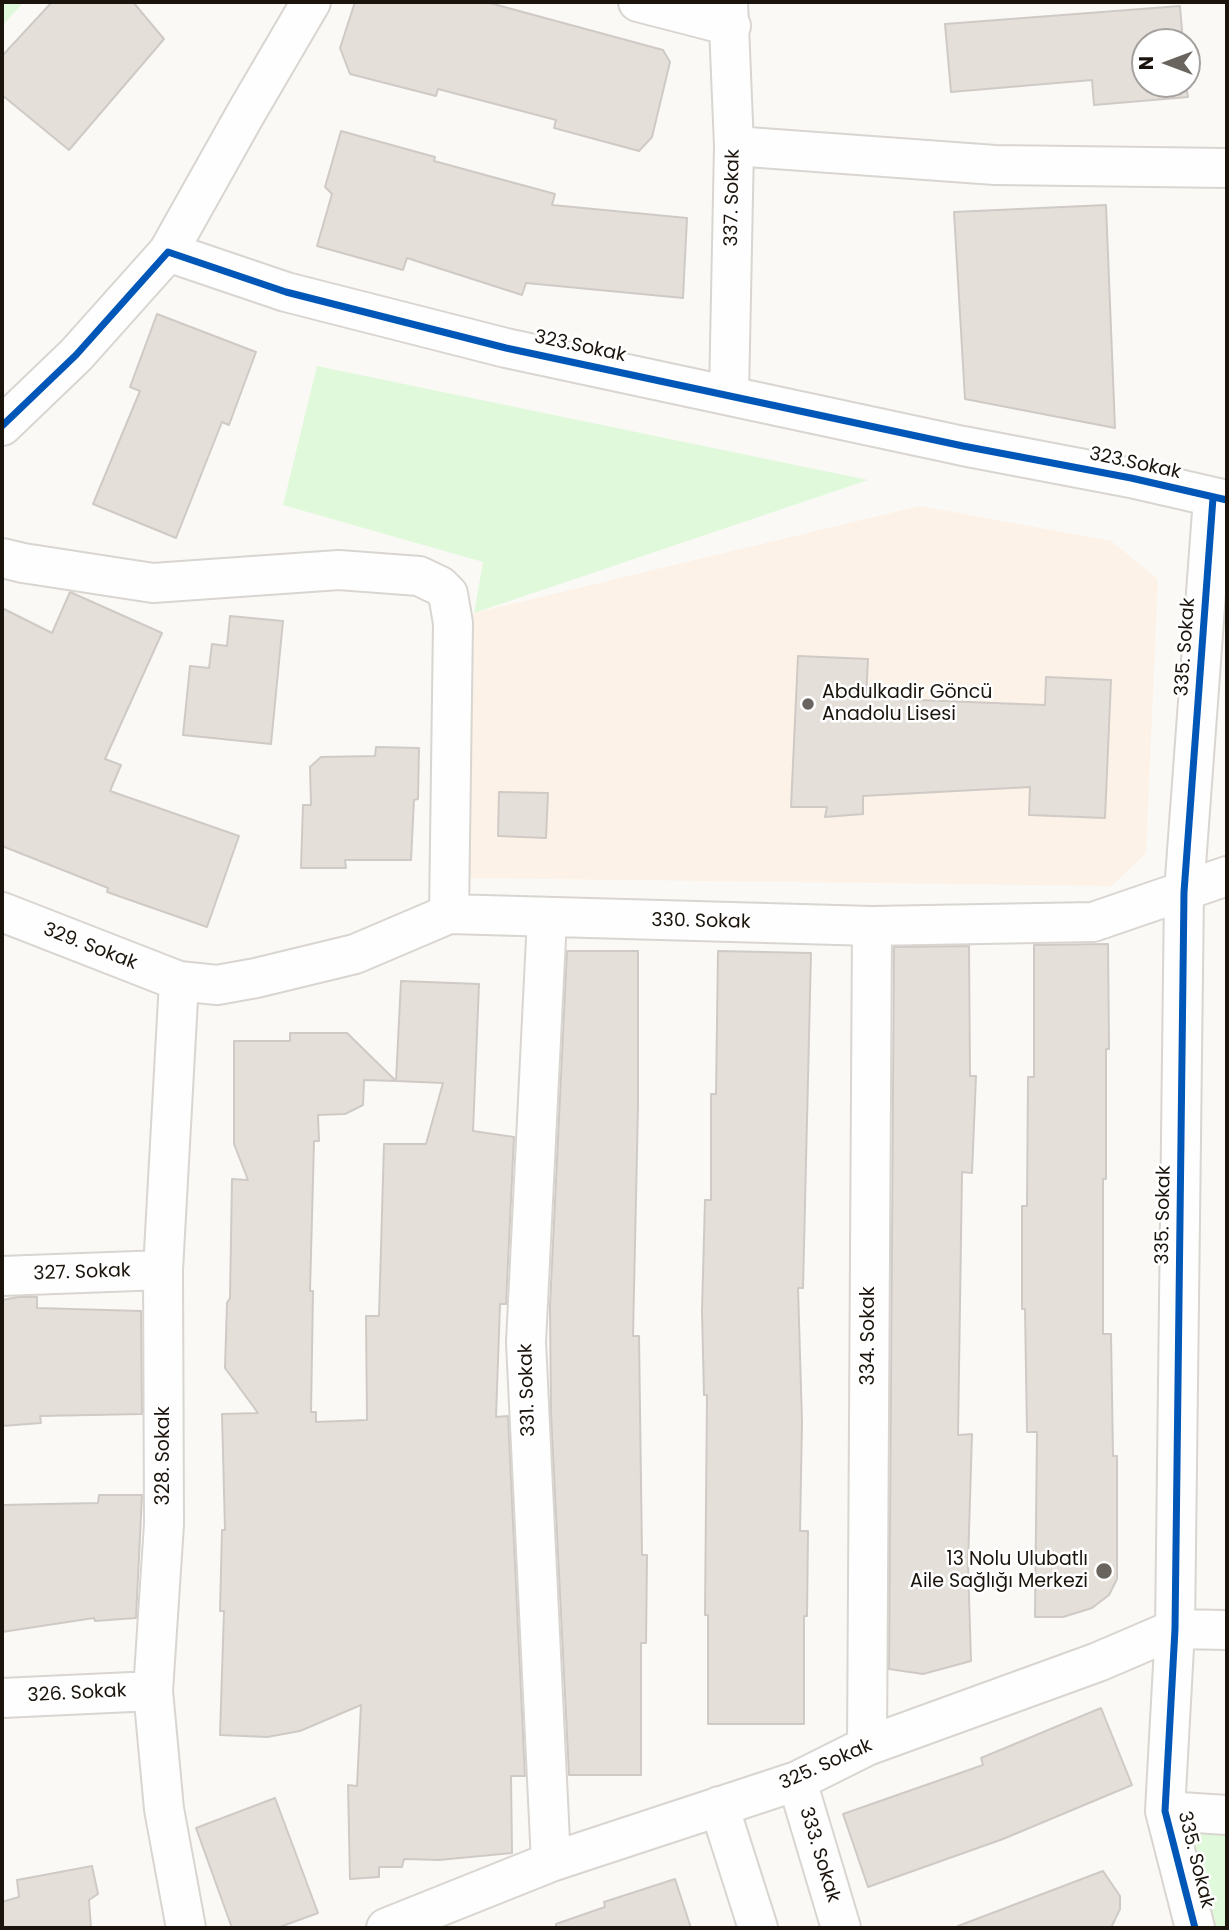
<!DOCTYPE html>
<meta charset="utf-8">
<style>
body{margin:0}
#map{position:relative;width:1229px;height:1930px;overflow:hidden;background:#fbf9f6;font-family:Poppins,sans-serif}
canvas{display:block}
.frame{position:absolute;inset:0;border:4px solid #1b140c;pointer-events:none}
.north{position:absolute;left:1131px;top:28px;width:70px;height:70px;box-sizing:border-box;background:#fff;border:2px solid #a4a19e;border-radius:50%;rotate:270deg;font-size:19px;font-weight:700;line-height:28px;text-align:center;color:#1b140c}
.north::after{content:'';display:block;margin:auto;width:24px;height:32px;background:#69645e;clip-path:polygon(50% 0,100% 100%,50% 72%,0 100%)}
</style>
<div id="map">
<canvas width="1229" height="1930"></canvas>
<div class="frame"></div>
<div class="north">N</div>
</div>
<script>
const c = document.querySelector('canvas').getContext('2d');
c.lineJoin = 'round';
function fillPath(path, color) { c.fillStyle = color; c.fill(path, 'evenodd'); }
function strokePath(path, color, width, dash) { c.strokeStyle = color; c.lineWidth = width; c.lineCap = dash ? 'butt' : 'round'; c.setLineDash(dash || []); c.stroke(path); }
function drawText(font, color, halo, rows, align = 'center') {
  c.font = font + ' Poppins,sans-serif'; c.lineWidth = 5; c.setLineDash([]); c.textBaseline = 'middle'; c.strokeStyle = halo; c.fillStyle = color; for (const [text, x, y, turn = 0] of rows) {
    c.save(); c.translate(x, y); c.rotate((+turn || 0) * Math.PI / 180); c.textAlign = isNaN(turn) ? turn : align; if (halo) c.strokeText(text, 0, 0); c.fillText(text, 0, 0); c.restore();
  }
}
const built = new Path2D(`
 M920,506L1111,541L1158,579L1146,853L1112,886L465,878L462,640L474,613Z`);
const green = new Path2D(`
 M2,2H24L2,26Z
 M317,366L868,480L474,613L483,562L283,505Z
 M1179,1827L1227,1832V1928H1205Z`);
const building = new Path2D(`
 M52,2H133L164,39L69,150L2,95V56Z
 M355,2H486L663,50L670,62L652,137L639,151L554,128L556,120L438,89L436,96L350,74L340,48Z
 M1180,6L1183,42H1145V84H1186L1188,97L1094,105L1092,80L951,92L945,24Z
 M341,131L435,157L434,161L555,194L552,205L687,218L683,298L526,283L522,295L407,258L403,270L317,246L332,194L325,187Z
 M1106,205L1115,428L965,399L954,212Z
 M157,314L256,352L229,425L222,422L176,538L93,504L140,391L130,387Z
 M70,592L162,633L105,759L121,765L110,791L239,836L207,927L107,892L108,888L2,846V608L52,633Z
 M230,616L283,621L271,744L183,735L190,666L209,668L212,644L227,646Z
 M798,656L868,659L866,698L1045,705L1046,677L1111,680L1105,818L1029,815L1030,787L863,796V814L825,817L827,807H791Z
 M376,747L419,748L418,799L414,800L411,860H345L346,868H301L303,805H311L310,767L321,757L375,756Z
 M499,792L548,793L546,838L498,836Z
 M1108,944L1109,1049H1106V1179H1103V1334H1111L1113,1456H1117V1579L1109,1595L1092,1608L1063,1617H1035L1037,1432H1027L1025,1309H1022V1206H1027L1028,1077H1034V945Z
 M969,946L970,1076H976L972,1173L962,1172L958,1435L972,1434L968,1564L971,1661L923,1674L889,1669L894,947Z
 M567,951H638V1105L633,1336H639L642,1555H647L646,1643H641V1775H569L551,1414L550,1305Z
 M718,951L811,953L803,1288H798L802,1422L800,1531H808L807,1616H804V1724H708V1615H705L707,1395H704L702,1311L705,1200H711V1094H716Z
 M401,981L479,984L473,1131L514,1137L506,1304H500L496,1417L508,1416L525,1776H511L512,1853L439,1860L404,1859L402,1867H379V1877L350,1879L348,1785L357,1786L361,1705L300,1731L267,1737L220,1735L224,1611H220L222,1530H225L222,1414L258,1413L225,1368L227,1303L230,1298L232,1179L248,1180L234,1144V1041H290V1033H347L396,1081L364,1080L363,1105L345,1114L318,1115L319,1141H314L310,1291H313L311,1412H316V1422L367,1420L366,1316H379L384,1144H426L443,1083L396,1081Z
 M18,1297H37V1308L141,1311L142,1414L40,1416L41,1423L2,1426V1300Z
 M99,1495H142L136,1618L95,1621L94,1618L2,1632V1505L98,1503Z
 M1101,1708L1132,1785L1003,1839L868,1887L843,1814L983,1765L981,1758Z
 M275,1798L318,1913L277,1928H232L196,1828Z
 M92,1866L98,1894L89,1900L91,1928H2V1902L19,1897L17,1880Z
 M1103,1871L1120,1896V1909L1111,1928H959L958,1926Z
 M675,1879L691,1928H556V1924L605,1907L604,1902Z`);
const minor = new Path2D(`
 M638,2L731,26
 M728,2L734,146L729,395
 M734,146L995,165L1227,168
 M168,252L246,113L311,2
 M2,426L76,355L168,252L286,292L506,348L963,446L1131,478L1227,500
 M2,558L23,563L153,583L339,570L419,576L440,586L448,594L453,623L449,914
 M2,912L179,981L217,985L256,978L355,954L449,914L872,926L1093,922L1227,876
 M547,918L526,1342L551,1862
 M179,981L163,1270L164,1524L153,1691L164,1809L186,1928
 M2,1276L163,1270
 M2,1698L153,1691
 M867,1746L872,926
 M797,1781L841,1928
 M719,1806L758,1928
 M1165,1811L1227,1815
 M386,1928L551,1862L797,1781L867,1746L1098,1662L1175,1629L1227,1630
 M1195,1928L1165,1811L1175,1629L1184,892L1213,498`);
const cycleway = new Path2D(`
 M2,426L76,355L168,252L286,292L506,348L963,446L1131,478L1227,500
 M1195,1928L1165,1811L1175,1629L1184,892L1213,498`);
const markers = [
 [808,704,7,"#69645e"],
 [1104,1571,9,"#69645e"]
];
const streetNames = [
 ["337. Sokak",733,198,-89],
 ["323.Sokak",580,347,12],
 ["323.Sokak",1135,464,12],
 ["335. Sokak",1186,647,-86],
 ["330. Sokak",701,922,1],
 ["329. Sokak",90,947,21],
 ["335. Sokak",1164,1215,-89],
 ["327. Sokak",82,1273,-2],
 ["334. Sokak",869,1336,-90],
 ["331. Sokak",528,1390,-92],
 ["328. Sokak",164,1456,-90],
 ["326. Sokak",77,1694,-3],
 ["325. Sokak",826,1765,-24],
 ["333. Sokak",819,1855,73],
 ["335. Sokak",1195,1860,76]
];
const poiNames = [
 ["Abdulkadir Göncü",822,693],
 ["Anadolu Lisesi",822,715],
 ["13 Nolu Ulubatlı",1088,1560,"right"],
 ["Aile Sağlığı Merkezi",1088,1582,"right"]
];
fillPath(built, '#fcf2e7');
fillPath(green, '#e0f9db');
fillPath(building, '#e5dfd9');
strokePath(building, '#cfcac5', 2);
strokePath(minor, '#d9d5d0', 42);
strokePath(minor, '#fefefe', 38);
strokePath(cycleway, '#0057b8', 7);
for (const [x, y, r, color] of markers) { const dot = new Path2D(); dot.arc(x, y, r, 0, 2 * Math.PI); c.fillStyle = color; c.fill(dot); strokePath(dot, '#fff', 2.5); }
drawText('19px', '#1b140c', '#fff', streetNames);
drawText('19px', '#1b140c', '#fff', poiNames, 'left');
</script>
